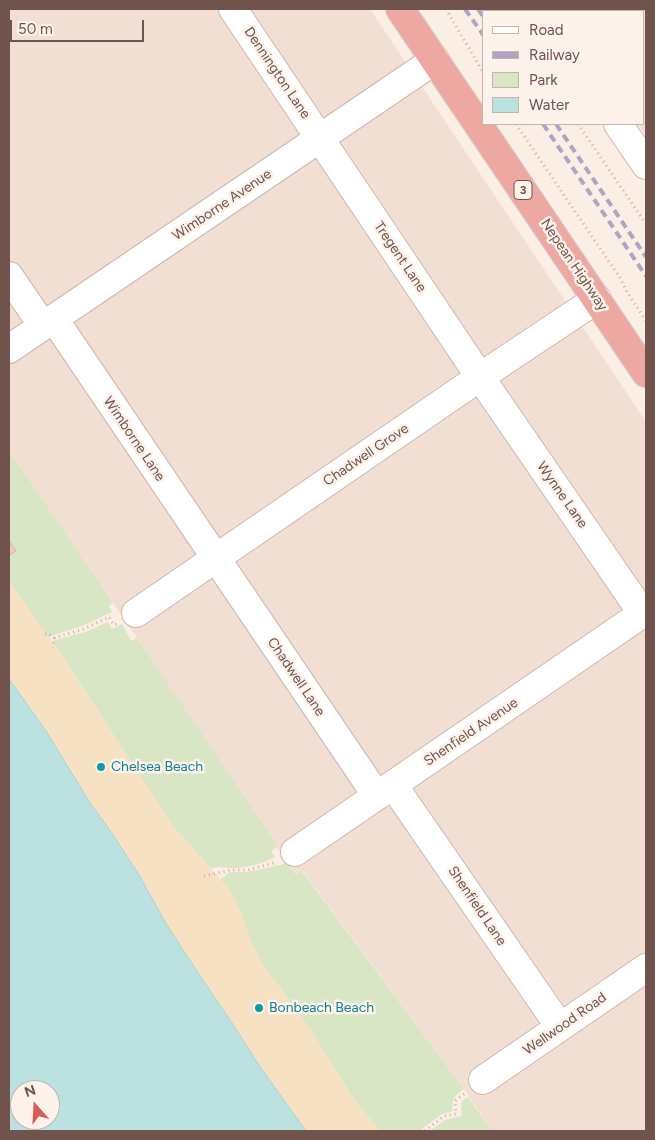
<!DOCTYPE html>
<style>
body{margin:0}
#map{position:relative;width:655px;height:1140px;overflow:hidden;background:#faeee5;font-family:Figtree,sans-serif}
canvas{display:block}
.frame{position:absolute;inset:0;border:10px solid #70534d;pointer-events:none}
.legend{position:absolute;left:482px;top:10px;width:162px;height:115px;box-sizing:border-box;background:#fdf3eb;border:1px solid #c5b3ac;margin:0;padding:6px 9px;list-style:none;font-size:15px;color:#70534d}
.legend li{display:flex;align-items:center;gap:10px;height:25px}
.legend b{width:25px;border:1px solid #c5b3ac}
.north{position:absolute;left:10px;top:1080px;width:50px;height:50px;box-sizing:border-box;background:#fdf3eb;border:1px solid #c5b3ac;border-radius:50%;rotate:341deg;font-size:14px;font-weight:700;line-height:20px;text-align:center;color:#70534d}
.north::after{content:'';display:block;margin:auto;width:18px;height:22px;background:#d95b55;clip-path:polygon(50% 0,100% 100%,50% 72%,0 100%)}
.scale{position:absolute;left:10px;top:20px;width:134px;height:22px;box-sizing:border-box;border:2px solid #70534d;border-top:0;padding-left:6px;font-size:15px;line-height:18px;white-space:nowrap;color:#70534d;-webkit-text-stroke:4px #fdf3eb;paint-order:stroke}
</style>
<div id="map">
<canvas width="655" height="1140"></canvas>
<div class="frame"></div>
<ul class="legend">
<li><b style="height:6px;background:#fff"></b>Road</li>
<li><b style="height:6px;background:#afa5c2"></b>Railway</li>
<li><b style="height:14px;background:#d8e6c5"></b>Park</li>
<li><b style="height:14px;background:#bbe1e0"></b>Water</li>
</ul>
<div class="north">N</div>
<div class="scale">50 m</div>
</div>
<script>
const c = document.querySelector('canvas').getContext('2d');
c.lineJoin = 'round';
function fillPath(path, color) { c.fillStyle = color; c.fill(path, 'evenodd'); }
function strokePath(path, color, width, dash) { c.strokeStyle = color; c.lineWidth = width; c.lineCap = dash ? 'butt' : 'round'; c.setLineDash(dash || []); c.stroke(path); }
function drawText(font, color, halo, rows, align = 'center') {
  c.font = font + ' Figtree,sans-serif'; c.lineWidth = 5; c.setLineDash([]); c.textBaseline = 'middle'; c.strokeStyle = halo; c.fillStyle = color; for (const [text, x, y, turn = 0] of rows) {
    c.save(); c.translate(x, y); c.rotate((+turn || 0) * Math.PI / 180); c.textAlign = isNaN(turn) ? turn : align; if (halo) c.strokeText(text, 0, 0); c.fillText(text, 0, 0); c.restore();
  }
}
const residential = new Path2D(`
 M9,9H370L646,422V1131H492L464,1089L303,871L297,874L281,854L137,638L22,469L9,453Z
 M561,9H646V136L638,124H644V11H562Z`);
const green = new Path2D(`
 M9,453L22,469L113,603L109,606L112,612L82,626L48,637L9,582Z
 M108,622L112,629L122,624L131,641L137,638L274,841L277,847L271,851L275,857C263,864 243,869 229,868C222,867 217,867 210,868L173,826L52,641L85,632Z
 M287,862L296,874L302,871L464,1089C454,1096 451,1099 453,1111L442,1114L419,1131H380L352,1097L310,1029L261,962L251,941L234,898L220,880L230,872H248L280,865Z
 M468,1097L492,1131H430L445,1120L462,1116L461,1102Z`);
const sand = new Path2D(`
 M9,582L52,641L173,826L230,890L241,912L251,941L261,962L310,1029L352,1097L380,1131H306L260,1067L232,1023L198,973L165,922L139,875L111,832L90,803L46,731L9,679Z`);
const water = new Path2D(`
 M9,679L46,731L90,803L111,832L139,875L165,922L198,973L232,1023L260,1067L306,1131H9ZM20,1090H50V1120H20Z`);
const building = new Path2D(`
 M10,542L16,551L9,555V543Z`);
const path = new Path2D(`
 M446,9L484,74
 M502,9L503,11
 M516,124L620,278L627,292L646,321
 M578,124L646,224
 M45,634H49L54,638L53,648
 M54,638L84,629L109,617L114,625L119,623
 M204,876L231,870H248L277,862
 M425,1131L444,1116L456,1114L455,1101L458,1098L466,1093`);
const minor = new Path2D(`
 M233,9L480,377L643,614
 M540,9L542,11
 M618,124L646,165
 M9,276L43,326
 M54,319L377,796
 M9,349L435,60
 M136,613L480,377L597,299
 M393,785L560,1027
 M295,852L646,611
 M483,1080L646,968`);
const highway = new Path2D(`
 M400,9L646,373`);
const rail = new Path2D(`
 M465,9L484,36
 M478,9L484,18
 M543,124L646,276
 M556,124L646,257`);
const markers = [
 [101,767,5,"#0f9aa8"],
 [259,1008,5,"#0f9aa8"]
];
const shields = [
 [523,190,18]
];
const shieldNames = [
 ["3",523,190]
];
const streetNames = [
 ["Dennington Lane",277,73,56],
 ["Wimborne Avenue",222,205,-34],
 ["Tregent Lane",400,257,56],
 ["Nepean Highway",574,265,56],
 ["Wimborne Lane",134,439,56],
 ["Chadwell Grove",366,455,-34],
 ["Wynne Lane",562,495,55],
 ["Chadwell Lane",296,677,56],
 ["Shenfield Avenue",471,732,-34],
 ["Shenfield Lane",477,906,56],
 ["Wellwood Road",565,1024,-35]
];
const cultureNames = [
 ["Chelsea Beach",111,767],
 ["Bonbeach Beach",269,1008]
];
fillPath(residential, '#f1dfd4');
fillPath(green, '#d8e6c5');
fillPath(sand, '#f6e2c3');
fillPath(water, '#bbe1e0');
strokePath(water, '#a3d2d1', 1);
fillPath(building, '#edc9bf');
strokePath(building, '#deaea1', 1);
strokePath(minor, '#cdb7af', 30);
strokePath(highway, '#d4cbca', 30);
strokePath(path, '#d1aca3', 3, [1, 4]);
strokePath(minor, '#fff', 28);
strokePath(highway, '#eea8a2', 28);
strokePath(rail, '#afa5c2', 4, [8, 5]);
for (const [x, y, r, color] of markers) { const dot = new Path2D(); dot.arc(x, y, r, 0, 2 * Math.PI); c.fillStyle = color; c.fill(dot); strokePath(dot, '#fdf3eb', 2); }
for (const [x, y, w] of shields) { const box = new Path2D(); box.roundRect(x - w / 2, y - 9.5, w, 19, 4); c.fillStyle = '#fdf3eb'; c.fill(box); strokePath(box, '#70534d', 1); }
drawText('bold 12px', '#70534d', null, shieldNames);
drawText('14px', '#70534d', '#fdf3eb', streetNames);
drawText('14px', '#0d838f', '#fdf3eb', cultureNames, 'left');
</script>
